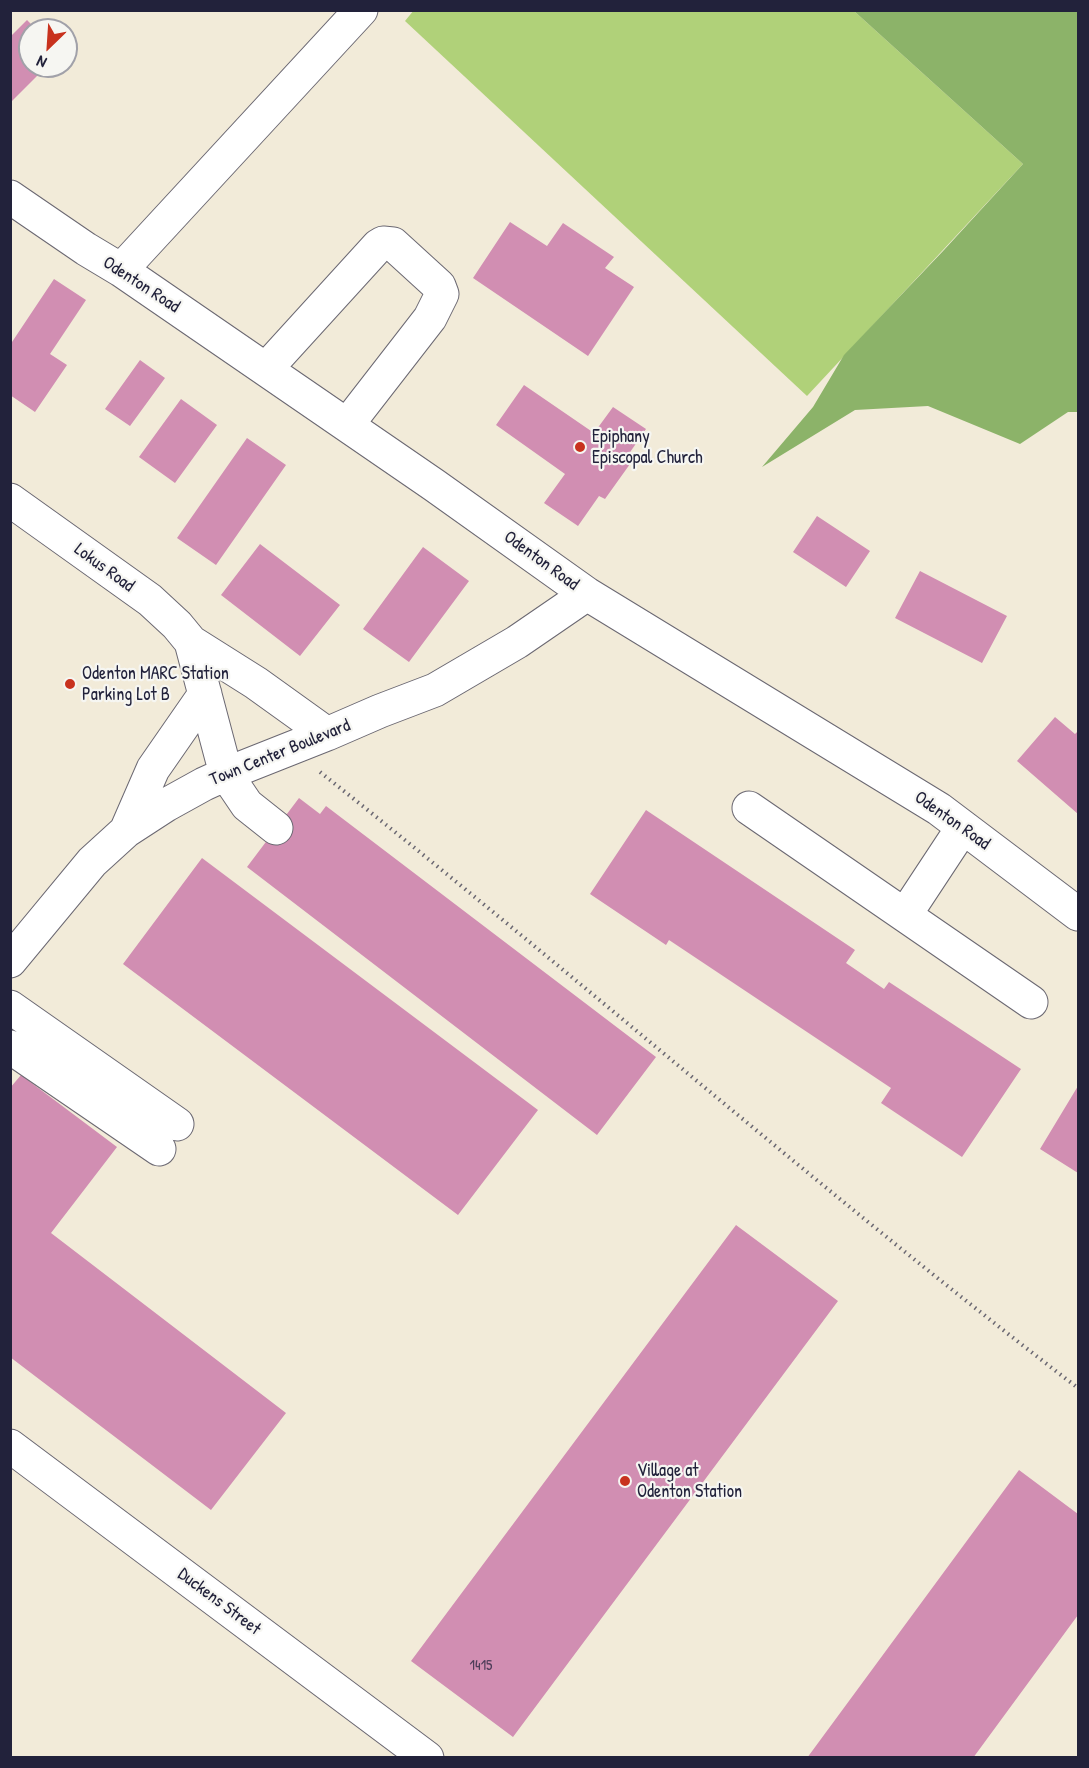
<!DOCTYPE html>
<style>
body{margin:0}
#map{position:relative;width:1089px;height:1768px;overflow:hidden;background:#f2ebd9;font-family:"Patrick Hand",sans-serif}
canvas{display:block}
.frame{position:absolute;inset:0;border:12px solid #22223b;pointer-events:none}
.north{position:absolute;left:18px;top:18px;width:60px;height:60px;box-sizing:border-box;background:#f6f6f2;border:2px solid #a1a1a9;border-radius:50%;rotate:205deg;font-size:16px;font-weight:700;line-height:24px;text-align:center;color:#22223b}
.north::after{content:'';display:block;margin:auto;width:21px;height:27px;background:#c8321e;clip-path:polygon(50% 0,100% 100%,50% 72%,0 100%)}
</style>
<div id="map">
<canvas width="1089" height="1768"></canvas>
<div class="frame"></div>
<div class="north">N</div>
</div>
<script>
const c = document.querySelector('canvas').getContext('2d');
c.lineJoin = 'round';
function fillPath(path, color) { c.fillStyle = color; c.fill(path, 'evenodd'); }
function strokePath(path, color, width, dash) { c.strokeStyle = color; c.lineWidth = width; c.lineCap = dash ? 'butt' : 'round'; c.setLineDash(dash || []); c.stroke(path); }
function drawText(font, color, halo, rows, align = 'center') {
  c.font = font + ' "Patrick Hand",sans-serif'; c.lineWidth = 4.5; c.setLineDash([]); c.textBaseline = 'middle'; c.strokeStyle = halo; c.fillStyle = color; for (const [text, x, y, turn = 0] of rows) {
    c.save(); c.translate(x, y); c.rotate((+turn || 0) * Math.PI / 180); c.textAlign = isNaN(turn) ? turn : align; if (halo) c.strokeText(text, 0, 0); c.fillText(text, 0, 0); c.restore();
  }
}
const green = new Path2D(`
 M414,10L854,11L1023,164L807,396L405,21Z`);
const forest = new Path2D(`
 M854,11H1078V412H1068L1020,444L928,406L855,410L762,467L813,407L844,355L944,250L1023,164Z`);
const building = new Path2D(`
 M27,20L37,30H30V66H47L10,103V37Z
 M510,222L547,246L563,223L614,257L605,268L634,287L588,356L473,278Z
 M54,279L86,300L50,354L67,365L35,412L10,395V345Z
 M140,360L165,378L130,426L105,409Z
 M524,385L594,433L613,407L646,429L624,461L630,464L605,499L599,496L578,526L544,503L565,474L496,425Z
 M181,399L217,425L175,483L139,457Z
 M247,438L286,465L216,565L177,538Z
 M817,516L870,551L846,587L793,552Z
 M260,544L340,605L300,656L221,595Z
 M423,547L469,581L409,662L363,629Z
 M920,571L1007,616L982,663L895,618Z
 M1055,717L1075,734L1078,731V814L1017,761Z
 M299,798L320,814L326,806L656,1057L597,1135L247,867Z
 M646,810L855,950L846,963L884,989L889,982L1021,1069L962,1157L881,1103L891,1088L669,940L666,945L590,894Z
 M202,858L538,1110L458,1215L123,964Z
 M21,1075L117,1147L51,1233L286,1413L211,1510L10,1357V1088Z
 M1078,1086V1173L1040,1149Z
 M736,1225L838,1301L513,1737L411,1661Z
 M1019,1470L1078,1514V1615L973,1758H807Z`);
const path = new Path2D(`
 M320,772C575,974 819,1190 1078,1388`);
const minor = new Path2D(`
 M10,197L86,249L121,270L434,485L587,594L939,809L1078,914
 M121,270L361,10
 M266,369L378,246L383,243L393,244L439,286L442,294L430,318L347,425
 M10,500L150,600L177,625L191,642L226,774L247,805L276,828
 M191,642L256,683L327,734
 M749,808L1031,1002
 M126,831L153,769L205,694
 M905,915L963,827
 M10,961L92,862L126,831L166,805L204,784L226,774L327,734L380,711L435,690L517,642L587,594
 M10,1007L177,1124
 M10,1047L159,1149
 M10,1446L427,1758`);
const markers = [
 [580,447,6,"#c8321e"],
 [70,684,6,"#c8321e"],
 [625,1481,6,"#c8321e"]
];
const numberNames = [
 ["1415",481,1666]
];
const streetNames = [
 ["Odenton Road",141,285,33],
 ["Odenton Road",541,561,36],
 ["Lokus Road",104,568,36],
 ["Town Center Boulevard",280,753,-22],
 ["Odenton Road",952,821,35],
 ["Duckens Street",219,1602,37]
];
const poiNames = [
 ["Epiphany",592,437],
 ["Episcopal Church",592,458],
 ["Odenton MARC Station",82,674],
 ["Parking Lot B",82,695],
 ["Village at",637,1471],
 ["Odenton Station",637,1492]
];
fillPath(green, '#b0d179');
fillPath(forest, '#8cb369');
fillPath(building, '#d18eb2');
strokePath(minor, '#6b6872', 35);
strokePath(path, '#6b6872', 4, [1.5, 4.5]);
strokePath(minor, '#fff', 33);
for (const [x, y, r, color] of markers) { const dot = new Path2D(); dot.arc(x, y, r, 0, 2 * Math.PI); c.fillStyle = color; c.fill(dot); strokePath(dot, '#f6f6f2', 2); }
drawText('15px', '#4e3d59', null, numberNames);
drawText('18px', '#22223b', '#f6f6f2', streetNames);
drawText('18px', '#22223b', '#f6f6f2', poiNames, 'left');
</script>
